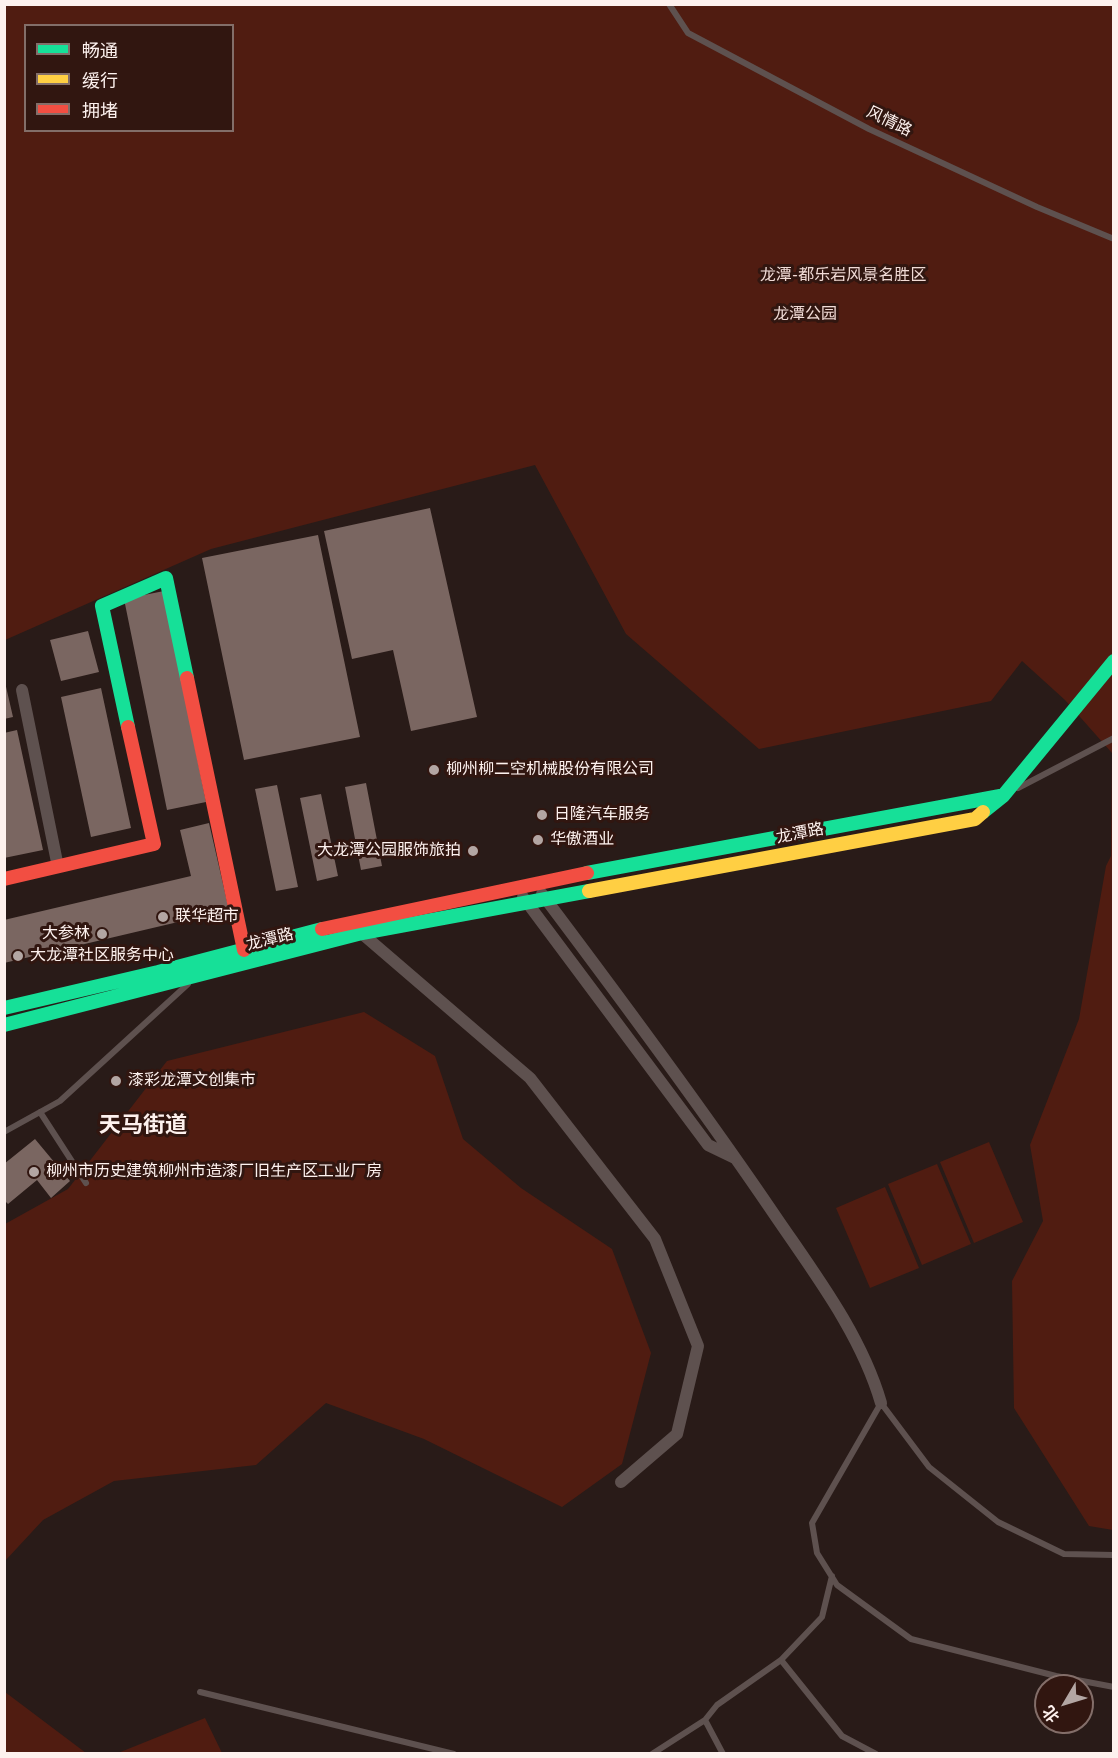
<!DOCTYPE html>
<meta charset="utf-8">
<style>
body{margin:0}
#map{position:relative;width:1118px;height:1758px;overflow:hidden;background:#291b18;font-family:"Varela Round","Noto Sans SC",sans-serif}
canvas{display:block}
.frame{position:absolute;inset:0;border:6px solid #fdf1ee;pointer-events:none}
.legend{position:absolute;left:24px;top:24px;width:210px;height:108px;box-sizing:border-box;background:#311610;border:2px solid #836e69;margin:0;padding:8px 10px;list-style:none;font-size:18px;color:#fdf1ee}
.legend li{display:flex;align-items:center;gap:12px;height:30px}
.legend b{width:30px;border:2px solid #836e69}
.north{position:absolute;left:1034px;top:1674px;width:60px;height:60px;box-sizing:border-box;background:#311610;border:2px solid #836e69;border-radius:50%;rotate:232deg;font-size:16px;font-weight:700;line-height:24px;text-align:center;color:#fdf1ee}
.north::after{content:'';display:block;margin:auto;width:21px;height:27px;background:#b3a6a3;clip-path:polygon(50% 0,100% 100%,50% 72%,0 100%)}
</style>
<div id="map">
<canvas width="1118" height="1758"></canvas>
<div class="frame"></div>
<ul class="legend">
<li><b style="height:8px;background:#16e098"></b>畅通</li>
<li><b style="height:8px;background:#ffcf43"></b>缓行</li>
<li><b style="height:8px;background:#f24e42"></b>拥堵</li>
</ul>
<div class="north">北</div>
</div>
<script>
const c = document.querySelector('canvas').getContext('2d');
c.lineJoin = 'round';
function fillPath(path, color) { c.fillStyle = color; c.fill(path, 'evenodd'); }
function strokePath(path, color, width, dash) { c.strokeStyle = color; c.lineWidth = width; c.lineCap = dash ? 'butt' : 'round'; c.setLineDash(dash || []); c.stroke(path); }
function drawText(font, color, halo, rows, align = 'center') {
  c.font = font + ' "Varela Round","Noto Sans SC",sans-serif'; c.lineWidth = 6; c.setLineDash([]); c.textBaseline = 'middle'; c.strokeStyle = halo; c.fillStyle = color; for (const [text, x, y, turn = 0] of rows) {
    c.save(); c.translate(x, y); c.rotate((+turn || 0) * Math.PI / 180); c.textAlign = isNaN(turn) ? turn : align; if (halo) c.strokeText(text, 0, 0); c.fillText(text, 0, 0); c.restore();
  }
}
const green = new Path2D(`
 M5,5H1113V1530L1089,1526L1014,1408L1012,1281L1043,1221L1030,1145L1079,1019L1106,866L1111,856L1112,753L1065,700L1022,661L991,701L759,749L626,634L535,465L211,549L5,640ZM26,26H232V130H26Z
 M364,1012L435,1056L463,1139L521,1188L612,1249L651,1353L622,1464L562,1507L424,1439L326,1403L256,1465L114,1481L43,1520L5,1561V1224L68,1189L167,1061Z
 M989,1142L1023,1222L974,1243L940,1162Z
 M937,1164L971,1244L922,1265L888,1184Z
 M885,1187L919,1268L870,1288L836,1208Z
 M4,1692H5L86,1753H5Z
 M205,1718L222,1753H118Z`);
const building = new Path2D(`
 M430,508L477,717L411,731L393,650L352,659L324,531Z
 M318,535L360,737L244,760L202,558Z
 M164,591L206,802L167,810L124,599Z
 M88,631L99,672L61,681L50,640Z
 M4,678L13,717L4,719Z
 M101,688L131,828L91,837L61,697Z
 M17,730L43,850L4,858V733Z
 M366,783L382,866L361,870L345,787Z
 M277,785L298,887L276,891L255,789Z
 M321,794L338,876L317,881L300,798Z
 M209,823L229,910L4,963V920L191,876L180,830Z
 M35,1139L70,1181L51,1198L37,1180L8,1204L4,1200V1164Z`);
const lane = new Path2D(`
 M669,4L688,33L869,129L1037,207L1114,239
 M1018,788L1114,738
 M40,1112L86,1183
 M4,1132L60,1101L188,984
 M1114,1555L1064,1554L998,1522L929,1467L881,1403L812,1523L817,1553L837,1585L911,1639L1056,1676L1114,1687
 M781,1660L842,1736L876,1754
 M200,1692L454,1754
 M705,1720L723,1754
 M652,1754L705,1720L717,1705L781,1660L822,1617L832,1576`);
const street = new Path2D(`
 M22,690L58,867
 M542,894C621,999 700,1105 774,1214C814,1273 861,1334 881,1403
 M523,897L708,1145L735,1158
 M359,931L530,1078L655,1239L698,1346L677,1434L621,1482`);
const fast = new Path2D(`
 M128,727L102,606L166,578L187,678
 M983,812L1003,796L1114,661
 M587,873L1000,796
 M4,1008L158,972L322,929
 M4,1025L362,933L589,891`);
const slow = new Path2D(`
 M589,891L975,819L983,812`);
const jam = new Path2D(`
 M187,678L244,950
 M4,879L154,844L128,727
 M322,929L587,873`);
const markers = [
 [434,770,6,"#b3a6a3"],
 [542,815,6,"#b3a6a3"],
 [538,840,6,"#b3a6a3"],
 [473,851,6,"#b3a6a3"],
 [163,917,6,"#b3a6a3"],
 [102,934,6,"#b3a6a3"],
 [18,956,6,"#b3a6a3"],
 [116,1081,6,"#b3a6a3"],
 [34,1172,6,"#b3a6a3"]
];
const streetNames = [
 ["风情路",889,122,26],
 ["龙潭路",800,834,-11],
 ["龙潭路",270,940,-14]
];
const parkNames = [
 ["龙潭-都乐岩风景名胜区",843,276],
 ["龙潭公园",805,315]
];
const poiNames = [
 ["柳州柳二空机械股份有限公司",446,770],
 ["日隆汽车服务",554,815],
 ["华傲酒业",550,840],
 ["大龙潭公园服饰旅拍",461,851,"right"],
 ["联华超市",175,917],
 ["大参林",90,934,"right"],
 ["大龙潭社区服务中心",30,956],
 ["漆彩龙潭文创集市",128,1081],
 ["柳州市历史建筑柳州市造漆厂旧生产区工业厂房",46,1172]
];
const districtNames = [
 ["天马街道",143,1126]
];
fillPath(green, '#501c11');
fillPath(building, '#7a6661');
strokePath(lane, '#5e514f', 6);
strokePath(street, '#5e514f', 12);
strokePath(fast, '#16e098', 14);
strokePath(slow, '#ffcf43', 14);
strokePath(jam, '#f24e42', 14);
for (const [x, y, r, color] of markers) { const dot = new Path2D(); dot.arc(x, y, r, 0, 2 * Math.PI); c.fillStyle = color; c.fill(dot); strokePath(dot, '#311610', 2); }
drawText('16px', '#fdf1ee', '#311610', streetNames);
drawText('16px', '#f1dbd6', '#311610', parkNames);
drawText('16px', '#fdf1ee', '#311610', poiNames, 'left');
drawText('bold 22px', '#fdf1ee', '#311610', districtNames);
</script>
